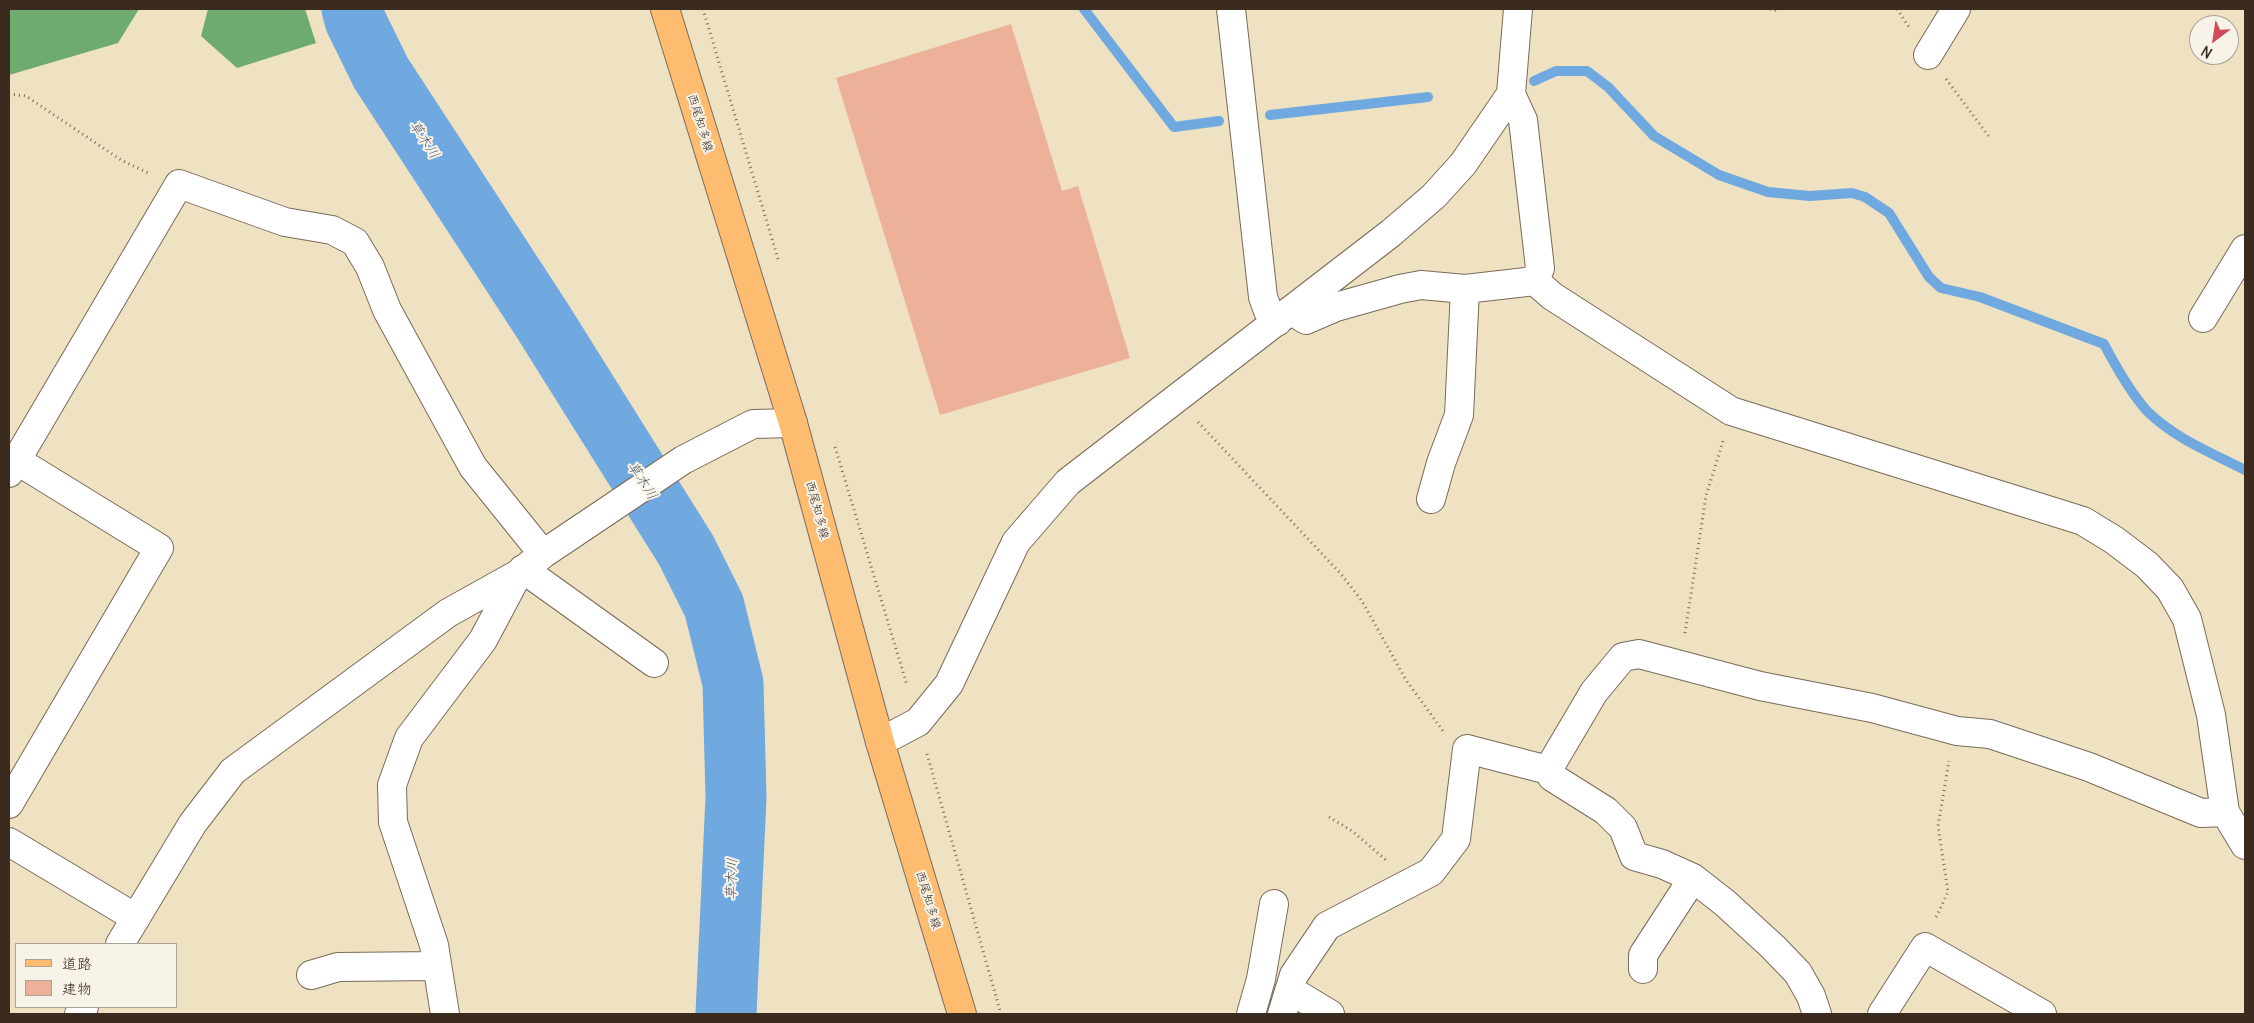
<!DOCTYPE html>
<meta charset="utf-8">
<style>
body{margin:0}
#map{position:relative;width:2254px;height:1023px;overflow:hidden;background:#efe2c3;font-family:Delius,"Klee One",sans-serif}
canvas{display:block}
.frame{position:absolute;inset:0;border:10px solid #3b2a1e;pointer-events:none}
.legend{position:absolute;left:15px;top:943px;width:162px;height:65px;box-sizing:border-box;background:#f7f3e8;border:1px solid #aca397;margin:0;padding:6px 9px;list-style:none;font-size:15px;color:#3b2a1e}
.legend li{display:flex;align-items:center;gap:10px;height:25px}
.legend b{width:25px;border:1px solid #aca397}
.north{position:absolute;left:2189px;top:15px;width:50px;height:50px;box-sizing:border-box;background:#f7f3e8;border:1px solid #aca397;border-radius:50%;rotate:211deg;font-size:14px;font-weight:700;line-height:20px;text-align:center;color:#3b2a1e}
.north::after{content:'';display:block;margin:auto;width:18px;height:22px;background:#d1495b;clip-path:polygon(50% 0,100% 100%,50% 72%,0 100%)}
</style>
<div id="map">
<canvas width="2254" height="1023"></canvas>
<div class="frame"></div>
<ul class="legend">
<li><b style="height:6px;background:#febc70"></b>道路</li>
<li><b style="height:14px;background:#edb099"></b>建物</li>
</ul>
<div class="north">N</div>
</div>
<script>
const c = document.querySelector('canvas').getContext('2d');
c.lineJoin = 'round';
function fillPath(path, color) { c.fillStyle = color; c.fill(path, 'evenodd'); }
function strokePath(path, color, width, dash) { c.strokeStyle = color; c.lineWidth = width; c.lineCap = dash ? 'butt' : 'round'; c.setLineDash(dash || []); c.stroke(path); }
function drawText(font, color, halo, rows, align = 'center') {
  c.font = font + ' Delius,"Klee One",sans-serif'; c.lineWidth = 4; c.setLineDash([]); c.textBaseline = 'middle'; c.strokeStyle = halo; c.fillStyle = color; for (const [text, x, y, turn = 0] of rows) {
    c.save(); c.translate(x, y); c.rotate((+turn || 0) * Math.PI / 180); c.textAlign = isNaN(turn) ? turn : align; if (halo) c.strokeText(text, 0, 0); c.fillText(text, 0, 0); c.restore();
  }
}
const forest = new Path2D(`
 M9,9H139L118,43L9,75Z
 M208,9H305L316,43L237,68L201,36Z`);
const stream = new Path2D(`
 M1084,9L1174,127L1219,121
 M1534,81L1556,71H1587L1608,87L1654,136L1719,175L1768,192L1810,196L1852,193L1865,197L1889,213L1929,277L1941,288L1980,297L2104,344C2115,365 2131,393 2147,411C2174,438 2212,453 2245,470
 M1270,115L1428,97`);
const river = new Path2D(`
 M352,9L355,20L381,73L542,320L686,550L714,606L733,683L736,797L726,1014`);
const building = new Path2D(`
 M1011,24L1062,191L1078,186L1130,358L940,415L836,78Z`);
const path = new Path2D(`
 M703,9L778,259
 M1770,9L1775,10L1778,9
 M1897,9L1909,27
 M1946,79L1990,138
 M9,94L26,96L121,160L150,174
 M1198,422L1341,574L1362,601L1406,680L1443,731
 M835,447L907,685
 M1685,633L1706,496L1723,441
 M927,754L1001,1014
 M1329,817L1352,831L1386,860
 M1936,917L1948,892L1938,826L1949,761`);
const minor = new Path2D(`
 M1231,9L1263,297L1268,311L1277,322
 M1928,55L1956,9
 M1511,94L1523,120L1540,268L1535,281
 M1292,311L1306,320L1336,307L1400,289L1421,285L1465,289
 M2203,318L2245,249
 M9,473L179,184L285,222L332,230L355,242L370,267L387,310L473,467L543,554
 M1431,499L1441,463L1459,415L1465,289L1535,281L1552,296L1731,411L2083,521L2114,540L2147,565L2170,589L2187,619L2211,715L2225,812L2245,845
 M523,569L654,663
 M880,742L918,722L949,684L1016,542L1068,482L1391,233L1434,196L1463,164L1511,94L1518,9
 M1548,770L1594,692L1623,657L1639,654L1760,686L1872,708L1957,731L1990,734L2089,767L2201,813L2225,812
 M9,804L159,548L16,460
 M9,842L136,918
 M120,944L193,823L233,771L448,613L518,574L543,554L683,460L753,424L793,423
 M1643,969V955L1693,878
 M311,975L338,967L437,966
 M1290,990L1330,1014
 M79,1014L84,1007
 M445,1014L434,945L393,822L392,785L409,738L483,640L518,574
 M1251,1014L1261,979L1274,904
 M1282,1014L1294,975L1327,926L1431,872L1456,839L1467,749L1548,770L1552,777L1606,811L1623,828L1634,856L1662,864L1693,878L1725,903L1773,947L1798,973L1811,996L1817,1014
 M1882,1014L1925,947L2042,1014`);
const major = new Path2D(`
 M665,9L793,423L880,742L962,1014`);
const streetNames = [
 ["西尾知多線",700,123,73],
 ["西尾知多線",817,510,75],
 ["西尾知多線",928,900,73]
];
const waterNames = [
 ["草木川",424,140,57],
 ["草木川",642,481,57],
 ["草木川",732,879,-87]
];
fillPath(forest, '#6dac6e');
strokePath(stream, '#6fa9df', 10);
strokePath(river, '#6fa9df', 61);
fillPath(building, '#edb099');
strokePath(minor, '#7a6a58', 30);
strokePath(major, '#7a6a58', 30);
strokePath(path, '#7a6a58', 3, [1, 4]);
strokePath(minor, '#fff', 28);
strokePath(major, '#febc70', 28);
drawText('12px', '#3b2a1e', '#f7f3e8', streetNames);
drawText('italic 14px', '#4d5662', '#f7f3e8', waterNames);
</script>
